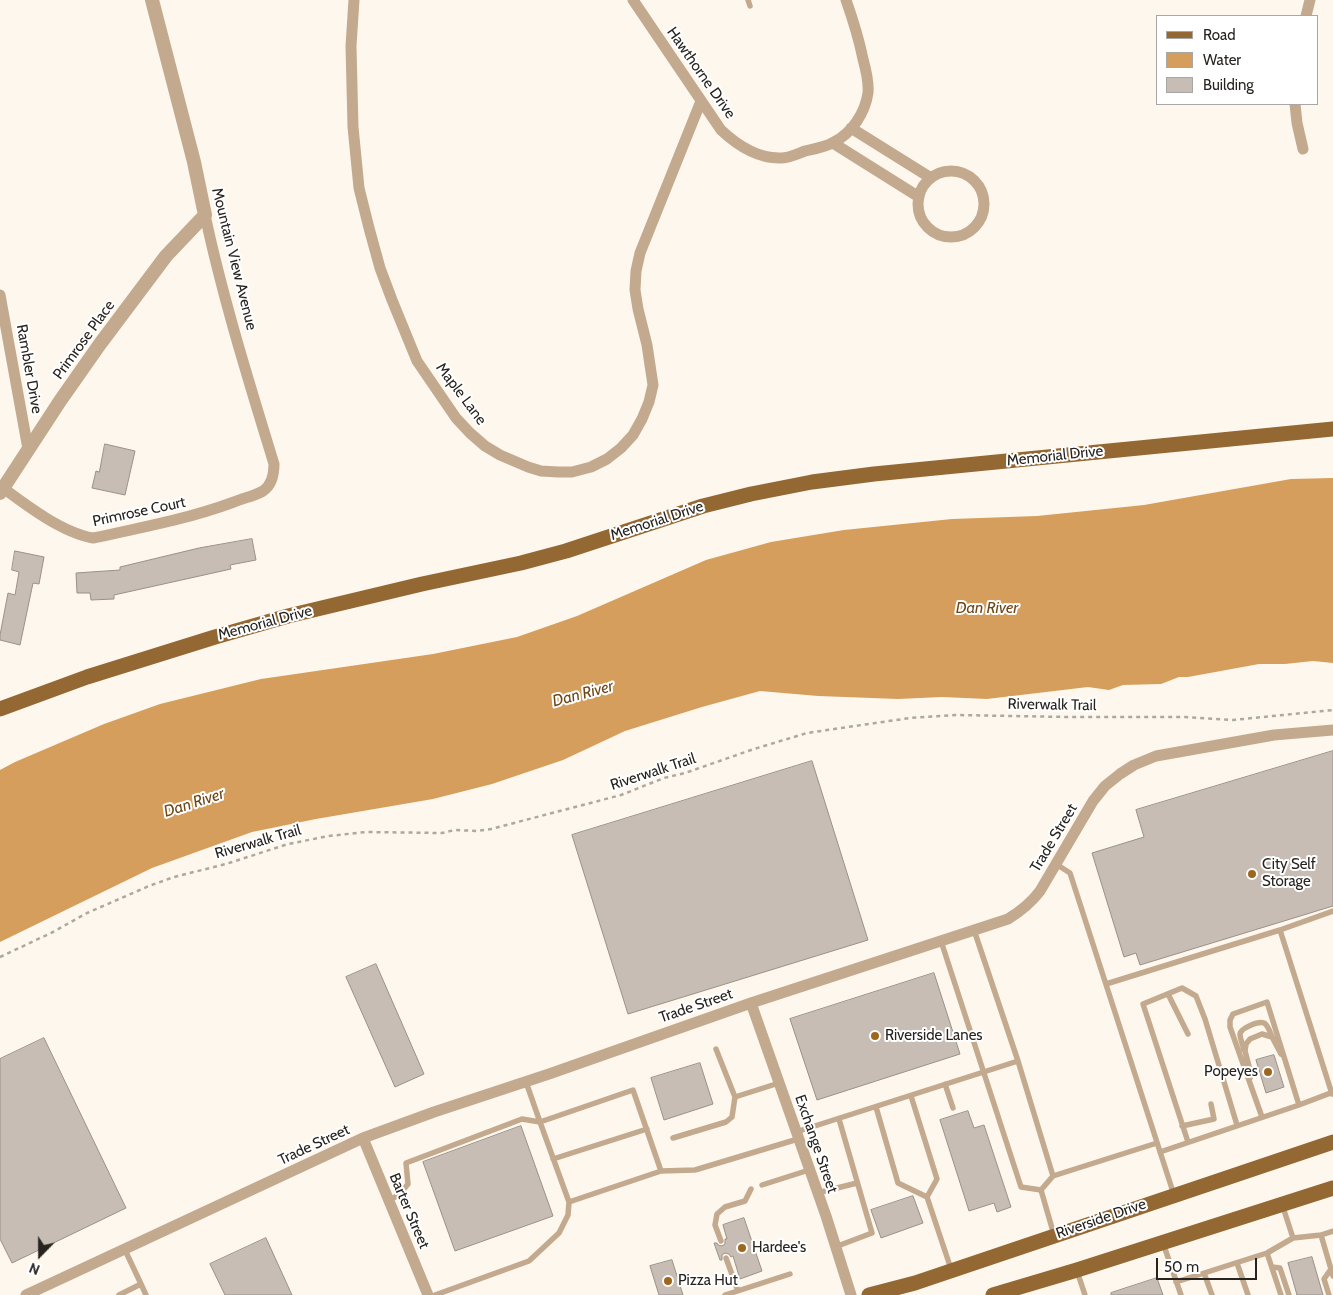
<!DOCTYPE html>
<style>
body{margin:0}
#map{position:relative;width:1333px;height:1295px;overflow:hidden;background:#fef7ee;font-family:Cabin,sans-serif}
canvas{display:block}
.legend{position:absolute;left:1156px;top:15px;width:162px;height:90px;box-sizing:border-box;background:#fff;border:1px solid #a9a7a6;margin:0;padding:6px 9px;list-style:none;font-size:15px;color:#272420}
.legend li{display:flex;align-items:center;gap:10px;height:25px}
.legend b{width:25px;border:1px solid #a9a7a6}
.north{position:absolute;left:15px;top:1230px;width:50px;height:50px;-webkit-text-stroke:4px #fff;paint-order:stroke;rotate:202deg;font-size:14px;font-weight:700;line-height:20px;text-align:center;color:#272420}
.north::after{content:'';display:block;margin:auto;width:18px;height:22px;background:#272420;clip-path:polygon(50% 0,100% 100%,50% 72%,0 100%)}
.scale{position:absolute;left:1156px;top:1258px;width:101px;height:22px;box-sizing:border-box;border:2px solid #272420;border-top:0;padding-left:6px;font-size:15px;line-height:18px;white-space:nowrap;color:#272420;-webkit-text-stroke:4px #fff;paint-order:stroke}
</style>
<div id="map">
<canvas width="1333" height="1295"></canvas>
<ul class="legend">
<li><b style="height:6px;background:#946833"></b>Road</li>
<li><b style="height:14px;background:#d69e5d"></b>Water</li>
<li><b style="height:14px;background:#c7bdb4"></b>Building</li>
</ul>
<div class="north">N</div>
<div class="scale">50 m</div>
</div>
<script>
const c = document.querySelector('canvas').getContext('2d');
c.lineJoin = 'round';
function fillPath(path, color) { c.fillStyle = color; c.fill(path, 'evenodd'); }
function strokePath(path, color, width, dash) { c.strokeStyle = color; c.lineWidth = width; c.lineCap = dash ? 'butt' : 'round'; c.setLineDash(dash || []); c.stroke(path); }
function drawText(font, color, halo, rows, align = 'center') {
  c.font = font + ' Cabin,sans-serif'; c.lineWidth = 4; c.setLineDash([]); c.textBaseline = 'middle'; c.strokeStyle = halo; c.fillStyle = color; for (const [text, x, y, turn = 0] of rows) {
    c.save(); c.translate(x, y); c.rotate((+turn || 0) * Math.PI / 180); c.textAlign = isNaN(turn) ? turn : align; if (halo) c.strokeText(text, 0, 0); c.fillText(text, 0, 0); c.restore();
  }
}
const water = new Path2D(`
 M1333,478V663L1313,661L1285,664H1259L1188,677H1179L1161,684L1123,685L1109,690L1088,687L987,699L942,697L898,699L818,696L760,691L702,707L625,731L563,760L492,784L433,799L316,819L252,832L152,868L0,942V770L15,762L104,724L160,704L261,679L433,654L517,637L577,616L706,560L771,542L844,530L952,519L1037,516L1144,505L1291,479Z`);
const building = new Path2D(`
 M105,444L135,451L125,495L92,488L96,471L99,472Z
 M252,539L256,560L230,565L231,569L114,595V599L91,600L90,593H77L76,573L120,570V567L199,548Z
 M15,551L44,557L39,584L33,583L20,645L0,640V635L8,593L15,595L19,572L12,570Z
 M1333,751V906L1140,965L1136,953L1124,957L1092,853L1144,837L1136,810Z
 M812,761L868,940L628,1014L572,835Z
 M376,964L424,1074L395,1087L346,977Z
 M934,973L960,1054L817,1100L790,1019Z
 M44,1038L126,1208L12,1263L0,1239V1059Z
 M1274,1055L1284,1087L1266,1093L1256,1060Z
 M700,1063L713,1104L664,1120L651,1078Z
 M968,1111L974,1128L984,1125L1011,1207L997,1212L994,1203L969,1211L940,1120Z
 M521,1126L553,1216L455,1251L423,1162Z
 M913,1196L923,1223L881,1238L871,1210Z
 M744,1218L762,1271L740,1279L733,1256L731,1257L729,1254L725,1253L722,1255V1260H720L714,1243H717L718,1245L722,1246L725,1244V1239H727L723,1225Z
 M266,1238L292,1295H225L210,1264Z
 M1312,1257L1323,1295H1297L1288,1263Z
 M672,1260L683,1295H659L650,1266Z
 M1157,1278L1163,1295H1111V1293Z`);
const path = new Path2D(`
 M0,957L53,932L87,913L149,886L174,877L226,864L288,844L329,836L366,832L442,833L455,830L477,831L491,829L621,795L664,778L685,773L754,749L807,733L841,728L910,718L955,715L1069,717H1185L1233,720L1333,710`);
const service = new Path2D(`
 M748,0L750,6
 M1056,864L1070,873L1174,1195
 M974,930L1018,1061L1053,1176
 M1280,930L1332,1094
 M941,941L1021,1187L1041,1190
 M1106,984L1280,930L1333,911
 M1168,994L1188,1034
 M1244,1050C1243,1045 1240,1039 1240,1034C1241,1028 1258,1021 1264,1023C1268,1025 1270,1032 1272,1037
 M1250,1078L1249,1066L1245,1051L1246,1044L1250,1039L1262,1034L1272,1037L1281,1054
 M945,1084L953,1108
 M911,1096L937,1179L927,1197
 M735,1097L779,1083
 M876,1107L898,1183L927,1197L951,1269
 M1262,1117L1230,1027V1020L1233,1014L1267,1002L1299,1105
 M1182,1126L1214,1119L1211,1104
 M796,1132L1018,1061
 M673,1138L726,1122L732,1117L735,1097L716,1049
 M1188,1142L1143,1004L1182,988L1196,996L1205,1019L1237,1125
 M1160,1152L1299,1105L1333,1092
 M553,1159L647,1129
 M661,1171L695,1170L798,1139
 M762,1185L809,1170
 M1041,1190L1053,1176L1157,1143
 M1041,1190L1054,1235
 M817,1193L857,1183
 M389,1200L399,1195L408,1184L406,1163L522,1119L540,1122L526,1082
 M1321,1235L1333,1276
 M1293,1238L1321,1235L1333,1231
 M721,1241L715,1225L717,1214L725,1207L745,1201L751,1189
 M1163,1243L1181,1295
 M835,1247L872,1233L839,1119
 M125,1250L141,1284
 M1267,1253L1281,1295
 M726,1258L738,1291
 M1237,1263L1248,1295
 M1272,1267L1280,1268L1289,1295
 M1077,1271L1085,1295
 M1204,1273L1212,1295
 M1176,1282L1267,1253L1293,1238L1282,1204
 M119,1295L141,1284L146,1295
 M435,1295L529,1261L559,1233L568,1215L569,1202L540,1122L633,1090L661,1171L569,1202
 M725,1295L790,1274
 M1329,1295L1324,1279L1331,1269`);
const minor = new Path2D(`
 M354,0L351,46L353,127L359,188L369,228L380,268L392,300L417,361L456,418L470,433L485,446L500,455L528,467L541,471L558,472H572L591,467L607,459L621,448L633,435L642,419L649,402L653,385L647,345L638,309L635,290L636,271L640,253L701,101
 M633,0L721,130C737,145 756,158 779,158C787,159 797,154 805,151C814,149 826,147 834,142C852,133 865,113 868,93C869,82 866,70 863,59C859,39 853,20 846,0
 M1306,16L1310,0
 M1295,104L1297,123L1303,149
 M851,128L931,178
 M833,143L919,197
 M918 204a33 33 0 1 1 66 0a33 33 0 1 1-66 0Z
 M0,295L28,449
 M3,488C27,506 63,533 93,538C140,528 188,519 234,502C243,498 255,496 263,491C272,485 274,474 274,464C249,382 223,299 205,215
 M751,1003L826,1216L851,1295
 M363,1138L428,1295
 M26,1295L363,1138L434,1112L549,1074L751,1003L1008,919C1021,911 1031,903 1040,891L1093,801L1105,786L1120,774L1134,765L1156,756L1274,735L1333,730`);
const tertiary = new Path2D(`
 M0,493L60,401L100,344L166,256L205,215L194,162L152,0`);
const primary = new Path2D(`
 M0,709L87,677L215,637L288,616L422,584L521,563L566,551L703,506L751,494L812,482L874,474L1333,429
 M869,1295L915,1283L1333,1142
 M993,1295L1077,1270L1333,1188`);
const markers = [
 [1252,874,5,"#9d6720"],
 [875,1036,5,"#9d6720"],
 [1268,1072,5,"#9d6720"],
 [742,1248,5,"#9d6720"],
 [668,1281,5,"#9d6720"]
];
const streetNames = [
 ["Hawthorne Drive",701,73,55],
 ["Mountain View Avenue",234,259,76],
 ["Primrose Place",84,340,-54],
 ["Rambler Drive",29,369,80],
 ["Maple Lane",461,394,53],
 ["Memorial Drive",1055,456,-6],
 ["Primrose Court",139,512,-12],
 ["Memorial Drive",657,521,-18],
 ["Memorial Drive",265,623,-15],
 ["Riverwalk Trail",1052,705,1],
 ["Riverwalk Trail",653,772,-18],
 ["Trade Street",1054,838,-59],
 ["Riverwalk Trail",258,842,-16],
 ["Trade Street",696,1006,-19],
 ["Exchange Street",816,1144,71],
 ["Trade Street",314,1145,-25],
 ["Barter Street",409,1211,67],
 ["Riverside Drive",1101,1219,-19]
];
const poiNames = [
 ["City Self",1262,865],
 ["Storage",1262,882],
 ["Riverside Lanes",885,1036],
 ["Popeyes",1258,1072,"right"],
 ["Hardee's",752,1248],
 ["Pizza Hut",678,1281]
];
const waterNames = [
 ["Dan River",987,608],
 ["Dan River",583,694,-15],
 ["Dan River",194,803,-18]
];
fillPath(water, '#d69e5d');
fillPath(building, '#c7bdb4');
strokePath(building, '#9a9188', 1);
strokePath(path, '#ada8a0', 2.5, [4, 4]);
strokePath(service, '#c3aa8f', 5.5);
strokePath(minor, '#c3aa8f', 11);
strokePath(tertiary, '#c3aa8f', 14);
strokePath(primary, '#946833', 15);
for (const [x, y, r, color] of markers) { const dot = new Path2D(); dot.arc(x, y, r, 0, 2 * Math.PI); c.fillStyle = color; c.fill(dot); strokePath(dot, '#fff', 2); }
drawText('15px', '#272420', '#fff', streetNames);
drawText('15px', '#272420', '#fff', poiNames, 'left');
drawText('italic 16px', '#6d4716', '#fff', waterNames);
</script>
